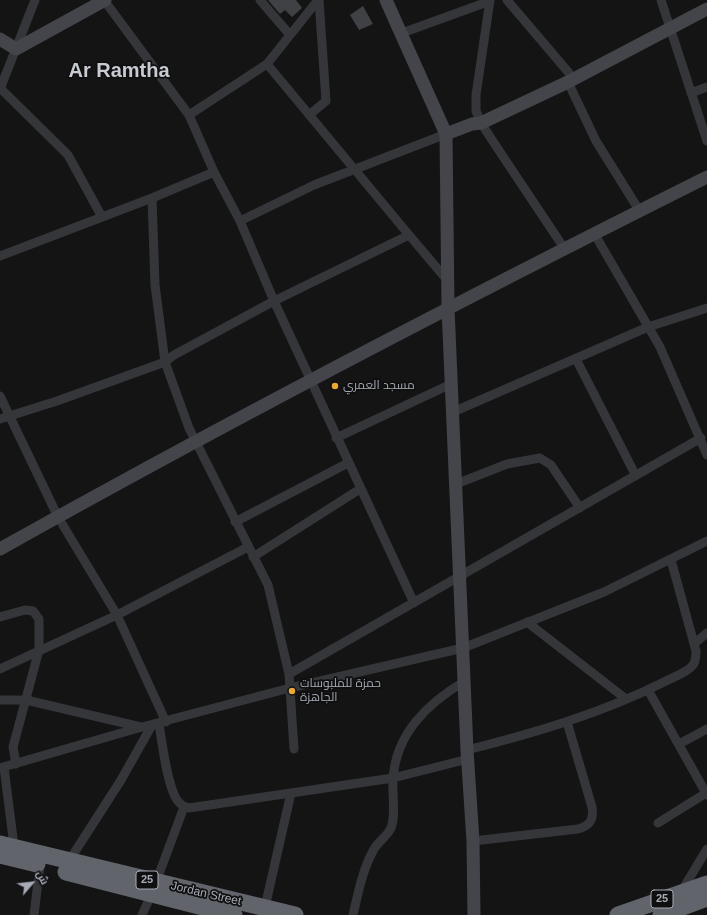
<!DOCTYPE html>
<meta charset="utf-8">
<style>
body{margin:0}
#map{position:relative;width:707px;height:915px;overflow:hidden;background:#141415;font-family:Arial,Cairo,sans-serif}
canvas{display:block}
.north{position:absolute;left:12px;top:863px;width:40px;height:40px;-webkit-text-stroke:3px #0f0f10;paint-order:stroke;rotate:62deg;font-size:11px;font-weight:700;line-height:16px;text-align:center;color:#a6abb5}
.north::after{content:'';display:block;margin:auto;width:14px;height:18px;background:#a6abb5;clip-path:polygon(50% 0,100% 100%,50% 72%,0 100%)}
</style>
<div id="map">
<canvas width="707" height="915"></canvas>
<div class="north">ش</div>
</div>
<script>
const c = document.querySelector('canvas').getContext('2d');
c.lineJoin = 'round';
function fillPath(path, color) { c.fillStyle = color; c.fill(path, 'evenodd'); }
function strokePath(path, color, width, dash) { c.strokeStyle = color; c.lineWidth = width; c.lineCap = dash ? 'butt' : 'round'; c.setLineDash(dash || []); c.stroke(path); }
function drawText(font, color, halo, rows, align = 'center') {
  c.font = font + ' Arial,Cairo,sans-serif'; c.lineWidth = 3.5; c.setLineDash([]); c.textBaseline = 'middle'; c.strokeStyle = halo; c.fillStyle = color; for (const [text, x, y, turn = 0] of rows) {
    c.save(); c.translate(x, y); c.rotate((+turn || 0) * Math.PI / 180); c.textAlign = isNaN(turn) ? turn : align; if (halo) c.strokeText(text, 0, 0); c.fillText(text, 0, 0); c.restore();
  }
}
const building = new Path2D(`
 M268,0H296L302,8L292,17L285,10L280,14Z
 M363,6L373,24L359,30L350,15Z`);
const street = new Path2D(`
 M104,0L189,115L214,172L240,221L274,301L414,603
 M260,0L290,35
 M490,0L476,95V111L481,123L500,152L564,248
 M507,0L569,73
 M661,0L707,141
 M402,33L490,1
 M267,64L409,235L448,281
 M568,82L596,141L639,210
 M0,88L68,155L102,217
 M0,89L35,0
 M691,93L707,87
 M189,115L267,64L318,0
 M309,115L326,101L319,0
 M152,198L155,285L165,362L189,428L268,585L289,674L294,749
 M240,221L314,185L446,134
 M594,233L660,347L707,455
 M0,256L152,198L214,172
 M576,359L635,474
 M0,396L58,517L117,615L166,722
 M453,412L648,327L707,308
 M0,419L57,401L165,362L174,355L274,301L409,235
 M336,438L451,384
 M456,484L507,464L540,458L551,465L580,508
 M235,522L348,463
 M253,557L360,489
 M0,617L25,610L33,611L39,619V650L13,747L16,764
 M527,622L626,699
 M695,643L707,633
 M0,669L117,615L248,547
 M289,674L701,438
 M648,690L707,795
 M0,700H26L141,727
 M159,724C162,742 167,785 177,800C180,804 184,807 189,808L393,778L468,759
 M679,744L707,729
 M467,750C535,733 602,713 664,682C673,677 687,673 693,665C696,661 696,656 696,651L671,560
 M4,767L14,846
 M0,768L142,727L290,688L463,648L604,592L707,541
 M658,823L706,793
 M473,841L578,829C590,826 594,819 592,807L567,722
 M69,861L121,780L152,725
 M156,882L184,807
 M681,892L707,849
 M265,907L291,793
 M34,915L40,865
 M142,915L151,895
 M353,915C358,894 362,871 373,851C377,842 387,837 391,828C396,817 392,792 393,779C396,733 428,703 465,681`);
const secondary = new Path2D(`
 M386,0L446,134L448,308L467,750L473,841L474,915
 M0,39L16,49L105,0
 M446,134L472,124L481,123L568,82L707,9
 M0,549C232,419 469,296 707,177`);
const highway = new Path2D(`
 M0,844L295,915
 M0,855L37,864
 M66,872L234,915
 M618,915L707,884
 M661,915L707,898`);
const markers = [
 [335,386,4,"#eca835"],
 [292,691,4,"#eca835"]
];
const shields = [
 [147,880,22],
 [662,899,22]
];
const shieldNames = [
 ["25",147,880],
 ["25",662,899]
];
const poiNames = [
 ["مسجد العمري",343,386],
 ["حمزة للملبوسات",300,684],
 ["الجاهزة",300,698]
];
const streetNames = [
 ["Jordan Street",206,894,13]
];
const townNames = [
 ["Ar Ramtha",119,71]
];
fillPath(building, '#404145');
strokePath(street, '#35363a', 9);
strokePath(secondary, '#43454a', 13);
strokePath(highway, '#61646b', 17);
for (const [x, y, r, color] of markers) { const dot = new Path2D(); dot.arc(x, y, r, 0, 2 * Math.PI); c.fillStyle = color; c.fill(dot); strokePath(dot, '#0f0f10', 1.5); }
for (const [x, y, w] of shields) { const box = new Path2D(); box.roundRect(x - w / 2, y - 9, w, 18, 3); c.fillStyle = '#0f0f10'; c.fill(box); strokePath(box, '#a6abb5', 1); }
drawText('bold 11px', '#a6abb5', null, shieldNames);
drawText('12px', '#a6abb5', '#0f0f10', poiNames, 'left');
drawText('12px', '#a6abb5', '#0f0f10', streetNames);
drawText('bold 20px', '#c7cad1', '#0f0f10', townNames);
</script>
